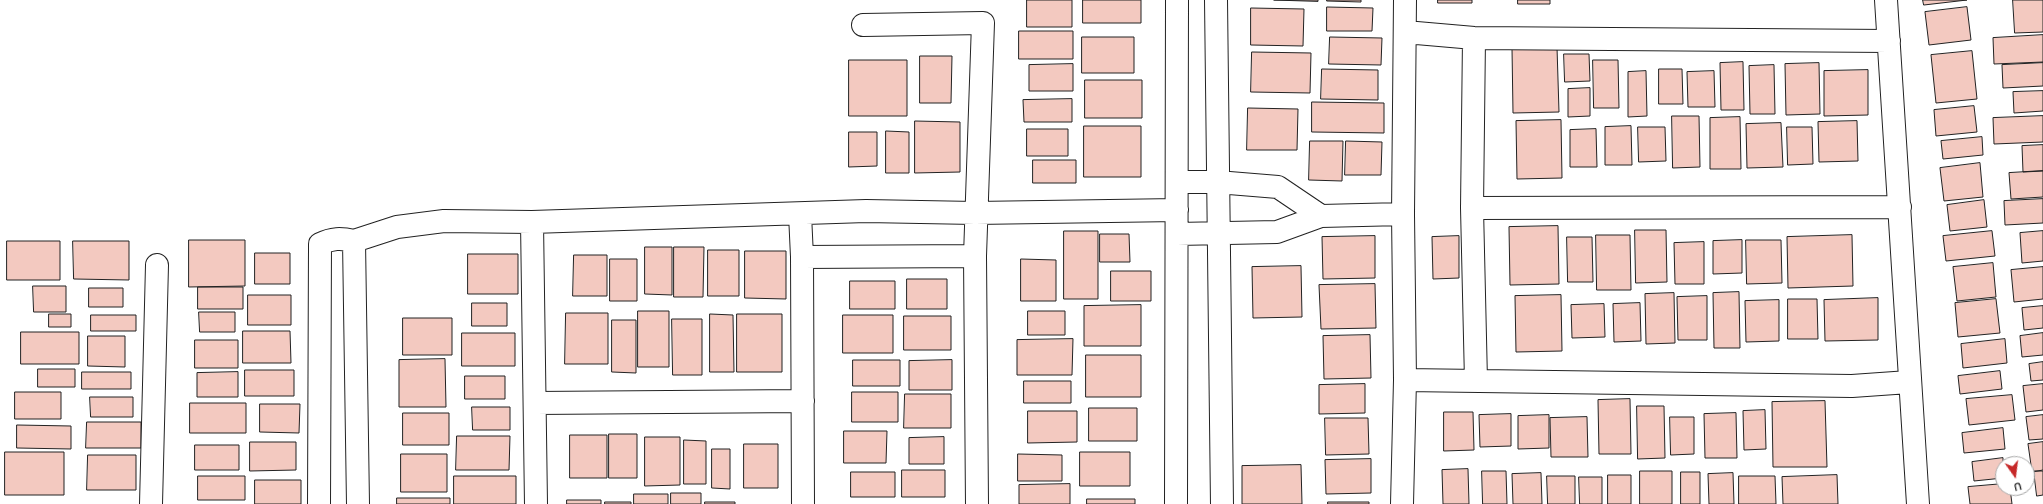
<!DOCTYPE html>
<style>
body{margin:0}
#map{position:relative;width:2043px;height:504px;overflow:hidden;background:#fff;font-family:Quicksand,sans-serif}
canvas{display:block}
.north{position:absolute;left:1995px;top:456px;width:40px;height:40px;box-sizing:border-box;background:#fff;border:1px solid #a7a7a7;border-radius:50%;rotate:166deg;font-size:11px;font-weight:700;line-height:16px;text-align:center;color:#222}
.north::after{content:'';display:block;margin:auto;width:14px;height:18px;background:#c62828;clip-path:polygon(50% 0,100% 100%,50% 72%,0 100%)}
</style>
<div id="map">
<canvas width="2043" height="504"></canvas>
<div class="north">U</div>
</div>
<script>
const c = document.querySelector('canvas').getContext('2d');
c.lineJoin = 'round';
function fillPath(path, color) { c.fillStyle = color; c.fill(path, 'evenodd'); }
function strokePath(path, color, width, dash) { c.strokeStyle = color; c.lineWidth = width; c.lineCap = dash ? 'butt' : 'round'; c.setLineDash(dash || []); c.stroke(path); }
const building = new Path2D(`
 M1027,0H1072V27H1027Z
 M1083,0H1141V23H1083Z
 M1274,0H1318V1Z
 M1327,0H1361V2L1327,1Z
 M1438,0H1472V3H1438Z
 M1518,0H1550V4H1518Z
 M1923,0H1967L1924,5Z
 M2013,0H2043V32L2015,33Z
 M1327,7L1373,8L1372,31H1327Z
 M1967,7L1971,40L1929,45L1925,12Z
 M1251,8L1304,9L1303,46L1251,45Z
 M1019,31H1073V59H1019Z
 M2043,35V62L1994,64L1993,38Z
 M1082,37H1134V73H1082Z
 M1330,37L1382,38L1381,65L1329,64Z
 M1557,47L1559,112L1513,113L1512,48Z
 M1972,51L1977,99L1936,103L1931,55Z
 M1252,52L1311,53L1310,93L1251,92Z
 M1564,54H1589L1590,81L1565,82Z
 M920,56H952L951,103H920Z
 M849,60H907V116H849Z
 M1593,60H1618L1619,108H1594Z
 M1743,62L1744,110H1721L1720,63Z
 M1819,63L1820,114L1786,115L1785,64Z
 M2043,63V86L2003,88L2002,65Z
 M1073,64V91H1029V65Z
 M1774,65L1775,114H1750L1749,66Z
 M1322,69L1378,70V100L1321,99Z
 M1659,69H1682L1683,104H1659Z
 M1868,70V115L1824,116V71Z
 M1646,71L1647,116L1628,117V72Z
 M1714,71L1715,107H1688L1687,72Z
 M1085,80H1142V118H1085Z
 M1590,88V116L1568,117V89Z
 M2043,91V111L2014,113L2013,92Z
 M1072,99V122H1024L1023,100Z
 M1312,102L1384,103V133L1312,132Z
 M1974,106L1977,132L1936,136L1934,110Z
 M1248,108L1298,109L1297,150H1247Z
 M1672,116H1699L1700,167L1673,168Z
 M2043,116V142L1994,144L1993,118Z
 M1740,117L1741,169H1710V118Z
 M1561,120L1562,178L1517,179L1516,121Z
 M915,121L960,122V172L915,173Z
 M1857,121L1858,161L1819,162L1818,122Z
 M1781,123L1783,167L1747,168L1746,124Z
 M1084,126H1141V177H1084Z
 M1631,126L1632,165H1605V127Z
 M1638,127H1665L1666,161L1639,162Z
 M1787,127H1812L1813,164L1788,165Z
 M1027,129H1068V156H1027Z
 M1596,129L1597,167H1570V130Z
 M886,131L909,132V173H886Z
 M849,132H877V166L849,167Z
 M1982,137L1983,155L1943,159L1941,141Z
 M1310,141H1343L1342,181L1309,180Z
 M1346,141L1382,142L1381,175H1345Z
 M2043,145V171L2023,172L2022,146Z
 M1033,160H1076V183H1033Z
 M1980,163L1983,197L1944,201L1940,168Z
 M2043,171V197L2011,199L2009,173Z
 M2043,199V223L2005,225L2004,201Z
 M1984,200L1987,227L1950,231L1947,205Z
 M1558,226L1559,284L1510,285L1509,227Z
 M1635,230H1666L1667,282L1636,283Z
 M1064,231H1098V299H1064Z
 M1992,231L1995,256L1946,261L1943,236Z
 M2043,231V261L2022,263L2020,233Z
 M1100,234H1129L1130,262H1100Z
 M1596,235H1630L1631,290H1597Z
 M1852,235L1853,286L1788,288L1787,237Z
 M1375,236V278L1323,279L1322,237Z
 M1459,236V278L1433,279L1432,237Z
 M1567,237H1592L1593,282H1568Z
 M189,240H245V286L189,287Z
 M1742,240V273L1713,274V241Z
 M1746,240H1781L1782,283L1747,284Z
 M7,241H60V280H7Z
 M73,241H129V280L74,279Z
 M1704,242V284H1675L1674,243Z
 M645,247H672V295L645,294Z
 M674,247H704L703,297H674Z
 M708,250H739V296H708Z
 M745,251H786V299L745,298Z
 M255,253H290V284H255Z
 M468,254H518V294H468Z
 M574,255H607V296H573Z
 M610,259H637V301H610Z
 M1021,259L1056,260V301H1021Z
 M1993,263L1996,297L1957,301L1953,267Z
 M1301,266L1302,317L1253,318L1252,267Z
 M2043,267V299L2014,302L2011,270Z
 M1111,271H1151V301H1111Z
 M907,279H947V309H907Z
 M850,281H895V309H850Z
 M1375,284L1376,328L1321,329L1319,285Z
 M33,286H66V312H34Z
 M198,287H243V309H198Z
 M89,288H123V307H89Z
 M1739,292L1740,348H1714L1713,293Z
 M1674,293L1675,343L1646,344L1645,294Z
 M248,295H291V325H248Z
 M1561,295L1562,351L1516,352L1515,296Z
 M1707,296V340H1678L1677,297Z
 M1878,298V340L1825,341L1824,300Z
 M1788,299H1817L1818,339H1788Z
 M1996,299L2000,333L1958,337L1955,303Z
 M1779,300V341L1746,342L1745,301Z
 M472,303H507V326H472Z
 M1640,303L1641,341L1614,342L1613,304Z
 M1604,304L1605,337L1572,338L1571,305Z
 M1141,305V346H1084V306Z
 M2043,306V328L2024,330L2022,308Z
 M638,311H669V367H638Z
 M1028,311H1065V335H1028Z
 M199,312H235V332H200Z
 M566,313H608V364H565Z
 M49,314H71V327H49Z
 M710,314L733,315L734,372H710Z
 M737,314H782V372H737Z
 M91,315H136V331H91Z
 M843,315H893V353H843Z
 M904,316H951V350H904Z
 M403,318H452V355H403Z
 M672,319H702V375H673Z
 M612,320H636V373L612,372Z
 M243,331H290L291,363H243Z
 M21,332H79V364H21Z
 M462,333H515V366H462Z
 M2043,333V355L2022,357L2020,336Z
 M1370,335L1371,378L1324,379L1323,336Z
 M88,336H125V367L88,366Z
 M1073,339L1072,375H1017V340Z
 M2005,339L2007,363L1963,368L1961,344Z
 M195,340H238V368H195Z
 M1086,355H1141V397H1086Z
 M445,359L446,407H399V360Z
 M853,360H900V386H853Z
 M952,360V390H909V361Z
 M2043,362V380L2031,381L2029,364Z
 M38,369H75V387H38Z
 M245,370H294V396H245Z
 M2000,371L2002,389L1960,394L1958,376Z
 M82,372H131V389H82Z
 M238,372V397H197V373Z
 M465,376H505V399H465Z
 M1024,381H1071V403H1024Z
 M1365,384V413L1319,414V385Z
 M2043,384V410L2026,412L2023,386Z
 M15,392H61V419H15Z
 M852,392H898V422H852Z
 M905,394H951V428H904Z
 M2012,395L2015,420L1969,425L1966,399Z
 M90,397H133V417H91Z
 M1630,399L1631,454H1599L1598,400Z
 M1825,401L1827,467H1773L1772,402Z
 M190,403H246V433H190Z
 M260,404H300L299,433L260,432Z
 M1637,406H1664L1665,458L1638,459Z
 M472,407H510V430H473Z
 M1089,408H1137V441H1089Z
 M1765,410L1766,449L1744,450L1743,411Z
 M1028,411H1077V442L1028,443Z
 M1444,412H1473L1474,450L1444,451Z
 M403,413H449V445H403Z
 M1736,413L1737,458H1705L1704,414Z
 M1511,414V446L1480,447L1479,415Z
 M1549,415V448L1518,449V416Z
 M2043,415V439L2029,440L2026,417Z
 M1587,417L1588,457H1551L1550,418Z
 M1670,417H1694V454L1671,455Z
 M1325,418H1368L1369,454L1326,455Z
 M87,422H141V448H86Z
 M17,425L71,426V449L17,448Z
 M2003,428L2005,449L1964,453L1962,433Z
 M844,431H887L886,463H844Z
 M609,434H637V478H609Z
 M570,435H607V478H570Z
 M457,436H510L509,470H456Z
 M645,437H680V485L645,486Z
 M944,437V464H909V438Z
 M684,440L706,441V484H684Z
 M250,442H296V470L250,471Z
 M2043,442V470L2032,472L2028,444Z
 M744,444H778V488H744Z
 M195,445H239V470H195Z
 M712,449H730V489L712,488Z
 M5,452H64V495H5Z
 M1080,452H1130V486H1080Z
 M401,454H447V492H401Z
 M1018,454L1062,455V481H1018Z
 M88,455H136V490H87Z
 M2003,458V478L1974,481L1972,462Z
 M1371,459V493L1326,494L1325,460Z
 M1301,465L1302,504H1242V466Z
 M1468,469L1469,504H1443L1442,470Z
 M902,470H945V497H902Z
 M1482,471H1506L1507,504H1483Z
 M1640,471H1672V504H1640Z
 M2034,471H2043V495L2037,496Z
 M851,472H895V497H851Z
 M1681,472H1700V504H1681Z
 M1541,473L1542,504H1513L1512,474Z
 M1733,473L1734,504H1709L1708,474Z
 M1608,475H1631V504H1608Z
 M1837,475L1838,504H1783L1782,477Z
 M198,476H245V500H198Z
 M454,476H516V504H454Z
 M1547,476H1575V504H1548Z
 M1739,476H1775L1776,504H1739Z
 M1579,477H1602V504H1580Z
 M255,480H301V504H255Z
 M1070,484V504H1019V485Z
 M2003,484V488H2010L2012,504H1970L1968,487Z
 M671,493H701V504H671Z
 M634,494H668V504H634Z
 M397,498H450V504H397Z
 M1087,499H1135V504H1087Z
 M567,500H601V504H567Z
 M605,502H631V504H605Z
 M705,502H735V504H705Z
 M1328,502H1369V504H1328Z`);
const street = new Path2D(`
 M1216,0L1222,504
 M1886,0L1918,504
 M863,25L983,23L975,256L977,504
 M1405,32L1474,38L1889,41
 M1474,38L1472,208L1476,381
 M1178,182H1217L1278,187L1321,216
 M1472,208L1900,207
 M800,214L802,257L803,504
 M532,222L536,504
 M1177,234L1277,232L1321,216L1403,214
 M354,241L397,227L444,221L532,222L866,211L975,213L1177,210
 M802,257L975,256
 M1405,380L1852,386L1909,382
 M535,403L803,401
 M151,504L157,265
 M319,504L320,244C332,238 341,238 354,241L358,504
 M1176,504L1177,0
 M1402,504L1405,380L1403,214L1405,0`);
fillPath(building, '#f3c9c0');
strokePath(building, '#222', 1);
strokePath(street, '#222', 24);
strokePath(street, '#fff', 22);
</script>
